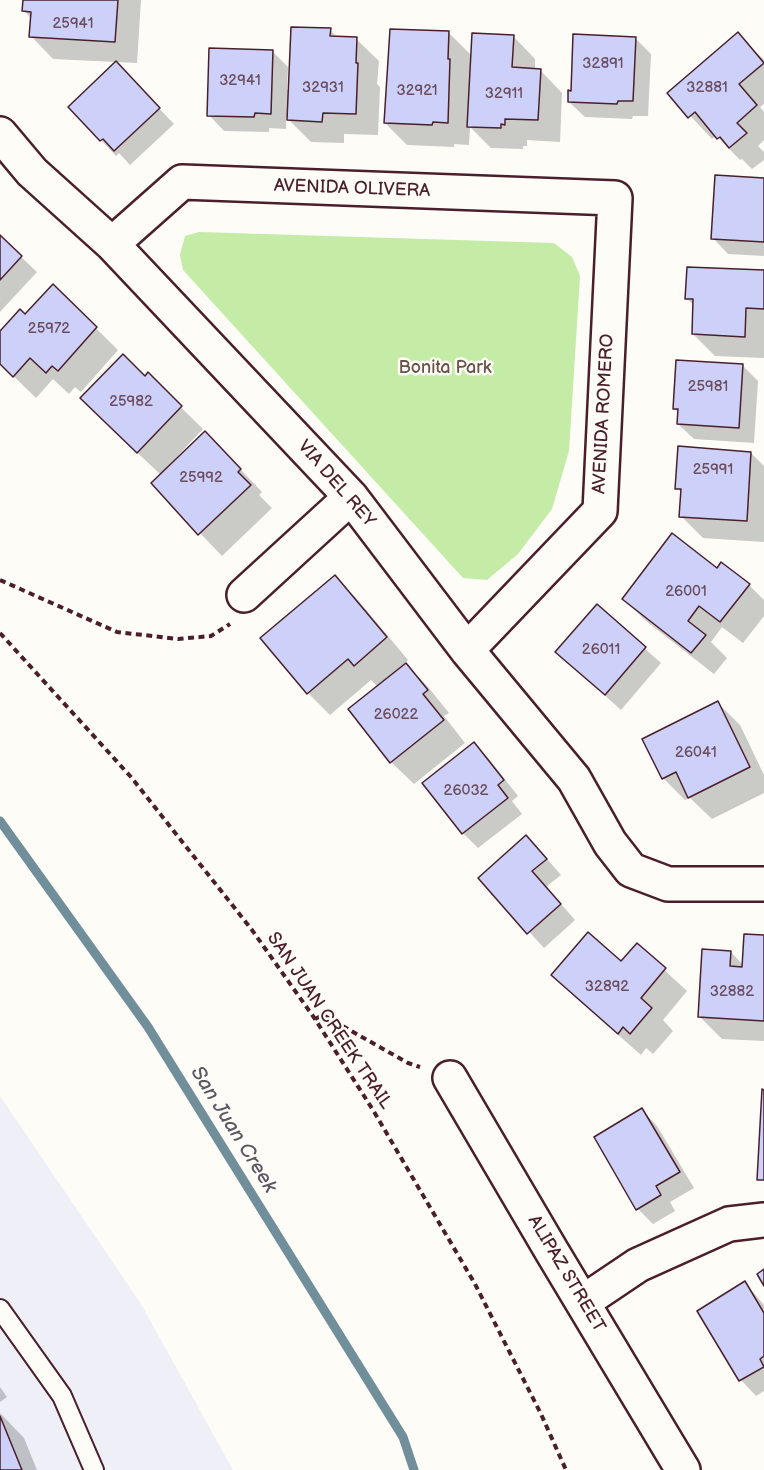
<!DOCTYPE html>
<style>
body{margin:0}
canvas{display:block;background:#fdfcf7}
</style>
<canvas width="764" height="1470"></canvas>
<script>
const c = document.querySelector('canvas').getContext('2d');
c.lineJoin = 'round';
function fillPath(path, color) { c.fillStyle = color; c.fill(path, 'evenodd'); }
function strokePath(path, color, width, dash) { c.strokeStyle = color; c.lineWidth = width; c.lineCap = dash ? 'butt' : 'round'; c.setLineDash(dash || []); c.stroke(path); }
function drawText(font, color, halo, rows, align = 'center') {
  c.font = font + ' "Balsamiq Sans",sans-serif'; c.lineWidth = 5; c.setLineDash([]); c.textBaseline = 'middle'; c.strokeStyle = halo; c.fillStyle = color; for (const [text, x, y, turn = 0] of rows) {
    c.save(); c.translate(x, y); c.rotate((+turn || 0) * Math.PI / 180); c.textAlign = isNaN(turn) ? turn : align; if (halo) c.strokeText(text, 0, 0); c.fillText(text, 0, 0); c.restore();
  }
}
const built = new Path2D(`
 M0,1096L141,1304L233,1470H0Z`);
const green = new Path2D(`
 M199,232L554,243L572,257L580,276L569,451L552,509L518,554L487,580L463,578L183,270L180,255L185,236Z`);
const shadow = new Path2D(`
 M24,0H141L137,63L53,59L31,36L32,19L24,11Z
 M330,30L338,38L356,39L379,61L377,84L380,87L378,135L344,134V143L311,142L286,117V129L269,128V132L224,131L209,115L272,51L288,67L287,90H290Z
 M449,33L472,56L513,36L535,59V70H540L562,93L560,142L527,140V146H523V149L491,148L470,127L469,145L454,144V147L407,145L385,123L388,57Z
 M738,34L764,60V104L760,107L764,112V140L758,146L764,152V160L752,169L742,159L740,160L716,135L712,139L669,93Z
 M635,38L651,54L648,116H633L632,119L585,117L569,102L572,92Z
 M131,79L174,124L130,165L119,153L116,156L101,140Z
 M764,180V256L728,254L713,238Z
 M0,237L37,272L0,312Z
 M764,272V358L715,356L693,334L694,306L687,298Z
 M53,286L118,350L81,392L75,387L69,394L53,379L36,398L0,363V334L25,316Z
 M742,365L758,381L754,443L694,439L678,424L679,413L674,409Z
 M148,375L203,429L166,468L167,470L227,455L262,492L259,495L272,508L222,556L200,533L162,476L104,421Z
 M751,453L764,466V542L703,538L681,516L682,494L677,488Z
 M718,570L749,585L764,600V616L743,643L722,627L711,642L727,658L714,674L646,621L624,599Z
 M335,577L357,599L408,660L405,663L428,687L449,713L444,716L465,743L414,784L391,762L350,710L378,687L371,680L330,715L308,693Z
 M597,606L661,663L621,710L557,652Z
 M718,703L740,725L764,775V793L712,819L690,798L685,800L663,778Z
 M474,744L489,759L518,796L512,801L522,814L478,848L463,833Z
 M541,852L561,875L546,887L575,920L544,948L480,878Z
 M764,937V1041L722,1039L699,1016L731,952L743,965Z
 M637,945L687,991L663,1020L673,1031L653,1054L646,1048L641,1055L575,997L553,975L622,963Z
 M642,1110L657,1126L694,1188L670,1202L675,1211L653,1224L638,1209Z
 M745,1283L764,1305V1391L756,1396L741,1380L699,1311Z
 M0,1387L7,1397L0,1402Z
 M0,1413L24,1438L37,1470H0Z`);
const stream = new Path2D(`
 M0,821L148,1027L403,1437L414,1470`);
const building = new Path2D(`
 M23,0H118L115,42L29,37L31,12L22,11Z
 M291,27L331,28L330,36L357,37L356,63H358L356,114L323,113L322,122L287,120Z
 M390,29L449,31L448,59H450L448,123L433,122L432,125L384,123Z
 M738,32L764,63L739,84L757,105L737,123L747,133L729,148L720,137L717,139L695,112L688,118L667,93Z
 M472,33L514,35L512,67L541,69L538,120L505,119V125L501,124V128L467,127Z
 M573,34L636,37L633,101H618L617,104L568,102V90L571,91Z
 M209,48L273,50L271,114L255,113L254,117L207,116Z
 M116,61L160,108L114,151L103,139L100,141L68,107Z
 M715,175L764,178V242L711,239Z
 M0,235L22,256L0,280Z
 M687,267L764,270V309L746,308L745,337L692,334L693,299H685Z
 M53,284L97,327L58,371L52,366L46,373L30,358L13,377L0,364V331L20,309L25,314Z
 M123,354L145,376L148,372L182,406L137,453L80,398Z
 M676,360L743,364L739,428L677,424L678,409H673Z
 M205,431L241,469L238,472L251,485L198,535L151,483Z
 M678,446L751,452L747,521L679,517L681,489H675Z
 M672,533L717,568L721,562L750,584L720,622L699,606L688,621L706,635L691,653L622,599Z
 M335,575L387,637L354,666L348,659L307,694L260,638Z
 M597,604L646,647L605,695L555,652Z
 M406,663L428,690L423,694L444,720L390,763L348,709Z
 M718,701L750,767L688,798L676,772L662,779L642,739Z
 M474,742L504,780L498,785L508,798L462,834L422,783Z
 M526,835L547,859L532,871L561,904L527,934L478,878Z
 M588,932L621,961L637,943L666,968L641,998L652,1008L630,1034L623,1027L618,1034L551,975Z
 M744,934L764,935V1021L698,1017L702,949L731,951L730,966L742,967Z
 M762,1089L764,1090V1180H757Z
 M642,1108L680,1172L656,1186L661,1195L636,1210L594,1137Z
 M764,1269V1286L757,1274Z
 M745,1281L764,1313V1356L760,1359L764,1367L739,1381L697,1311Z
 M0,1416L22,1470H0Z`);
const path = new Path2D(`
 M0,580L117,632L178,639L211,636L230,624
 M0,633L131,777L252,930L315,1019L373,1110L475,1284L541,1414L566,1470
 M315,1019L323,1015L408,1063L420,1067`);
const service = new Path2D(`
 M0,1309L62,1396L94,1470`);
const minor = new Path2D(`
 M0,134L32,172L112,244L351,497L467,650L574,779L610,843L631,870L668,884H764
 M112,244L182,182L615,198L600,511L467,650
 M244,595L351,497
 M583,1302L638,1265L729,1224L764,1220`);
const tertiary = new Path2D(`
 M450,1078L551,1250L683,1470`);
const numberNames = [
 ["25941",73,24],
 ["32891",603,64],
 ["32941",240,81],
 ["32931",323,88],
 ["32881",707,88],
 ["32921",417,91],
 ["32911",504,94],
 ["25972",49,329],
 ["25981",708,387],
 ["25982",131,402],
 ["25991",713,470],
 ["25992",201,478],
 ["26001",686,592],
 ["26011",601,650],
 ["26022",396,715],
 ["26041",696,753],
 ["26032",466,791],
 ["32892",607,987],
 ["32882",732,992]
];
const streetNames = [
 ["AVENIDA OLIVERA",352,189,2],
 ["AVENIDA ROMERO",604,414,-87],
 ["VIA DEL REY",336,484,49],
 ["SAN JUAN CREEK TRAIL",329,1021,56],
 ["ALIPAZ STREET",566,1274,59]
];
const parkNames = [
 ["Bonita Park",445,368]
];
const waterNames = [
 ["San Juan Creek",233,1130,58]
];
fillPath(built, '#efeff8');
fillPath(green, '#c4eca7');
fillPath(shadow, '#0003');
strokePath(stream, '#708f9b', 9);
fillPath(building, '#cdd1f9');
strokePath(building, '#4a1f2b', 1.5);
strokePath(service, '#4a1f2b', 22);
strokePath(minor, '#4a1f2b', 38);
strokePath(tertiary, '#4a1f2b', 38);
strokePath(path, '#4a1f2b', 4, [6, 4.5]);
strokePath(service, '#fdfcf7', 18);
strokePath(minor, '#fdfcf7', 33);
strokePath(tertiary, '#fdfcf7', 33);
drawText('15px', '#6b4c5e', null, numberNames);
drawText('18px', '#4a1f2b', '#fdfcf7', streetNames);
drawText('18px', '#68524a', '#fdfcf7', parkNames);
drawText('italic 20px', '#5d5763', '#fdfcf7', waterNames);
</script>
